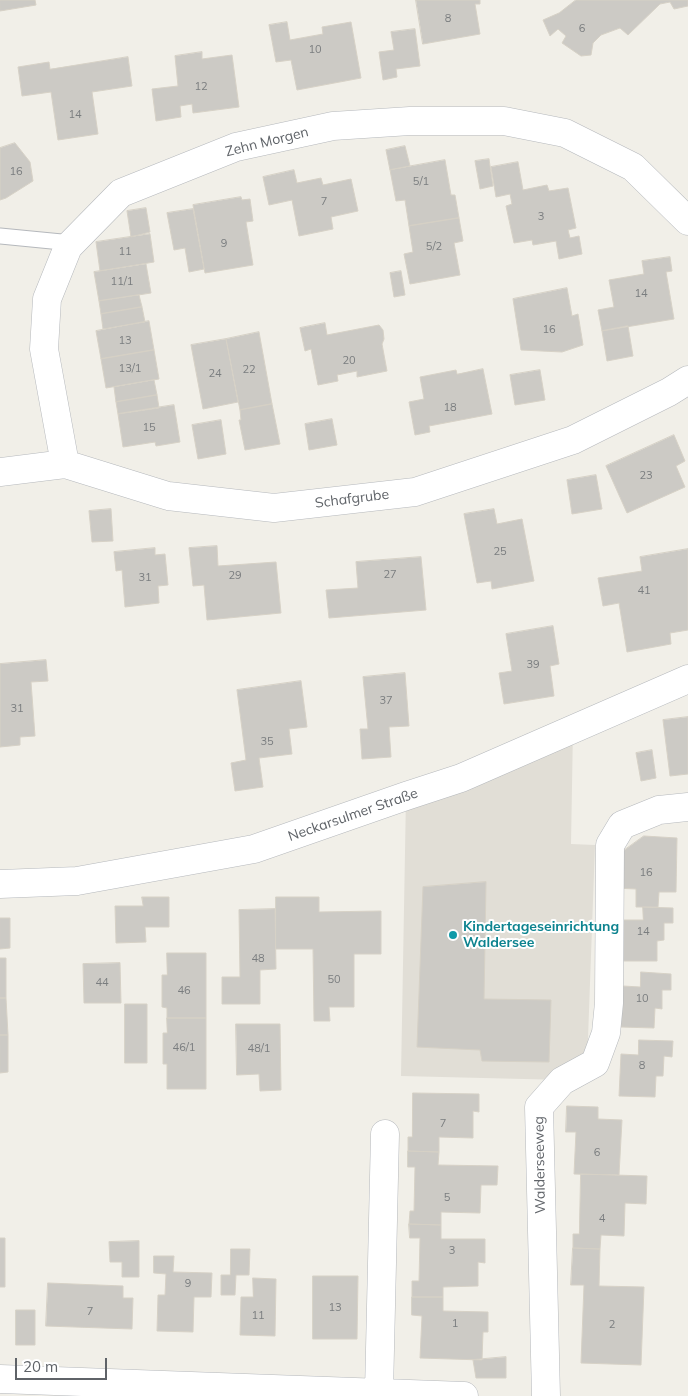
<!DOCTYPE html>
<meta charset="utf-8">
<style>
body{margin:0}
#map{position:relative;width:688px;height:1396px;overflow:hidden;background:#f1efe8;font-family:Mulish,sans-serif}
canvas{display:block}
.scale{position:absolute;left:15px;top:1358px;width:92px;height:22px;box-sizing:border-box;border:2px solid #5f6368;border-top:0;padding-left:6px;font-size:15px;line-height:18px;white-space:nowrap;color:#5f6368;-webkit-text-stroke:4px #fff;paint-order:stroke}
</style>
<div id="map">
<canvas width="688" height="1396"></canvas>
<div class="scale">20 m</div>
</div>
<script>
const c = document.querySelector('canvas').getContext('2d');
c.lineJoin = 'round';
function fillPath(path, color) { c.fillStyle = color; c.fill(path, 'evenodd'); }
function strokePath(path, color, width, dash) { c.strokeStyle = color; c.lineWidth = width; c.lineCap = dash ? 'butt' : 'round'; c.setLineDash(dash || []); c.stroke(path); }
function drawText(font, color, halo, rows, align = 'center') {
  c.font = font + ' Mulish,sans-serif'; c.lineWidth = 4; c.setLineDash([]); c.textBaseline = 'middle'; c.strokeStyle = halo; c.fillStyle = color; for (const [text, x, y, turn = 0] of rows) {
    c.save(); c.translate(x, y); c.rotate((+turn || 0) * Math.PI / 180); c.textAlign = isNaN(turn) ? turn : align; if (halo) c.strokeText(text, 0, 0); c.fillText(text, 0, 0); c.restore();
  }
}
const education = new Path2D(`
 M573,729L571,844L595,845L587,1066L565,1080L401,1076L406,796Z`);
const building = new Path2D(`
 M0,0H35L36,5L0,11Z
 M416,0H480V4H475L480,34L423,44Z
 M576,0H688V6L674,9L670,2L660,4L628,35L620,28L601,35L593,43L591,55L581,56L562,43L566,36L558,29L550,36L543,20L559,13Z
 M287,22L290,40L323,34L322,27L351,22L361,78L297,90L291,60L276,62L269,25Z
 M415,29L420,66L396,69L397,77L383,80L379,52L394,50L391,32Z
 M202,52V59L232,55L239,107L193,113L192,104L180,106L181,117L156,121L152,89L178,86L175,56Z
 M128,57L132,86L92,92L98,134L58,140L51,92L22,96L18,67L49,62L50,69Z
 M15,143L30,162L33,181L6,198L0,200V148Z
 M405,146L410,166L390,170L386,150Z
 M489,159L493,186L480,189L475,161Z
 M445,160L451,195H455L459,218L409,226L405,200L396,201L390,170Z
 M518,162L523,190L547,185L549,191L568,188L576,228L568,230L570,238L579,236L582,254L559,259L556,241L533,245L532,240L514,243L506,206L512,204L510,194L496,197L491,167Z
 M294,170L297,183L321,178L323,185L351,179L358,211L331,217L333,229L299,236L292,200L269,205L263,177Z
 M241,197L242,200L250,199L253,221L246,222L253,265L205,273L193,205Z
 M146,208L150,232L131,237L127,211Z
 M193,209L204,269L189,272L185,248L174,250L167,213Z
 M459,218L463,241L454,243L460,275L410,284L404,254L413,252L409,226Z
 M150,234L154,262L100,271L96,242Z
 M670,257L672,271L666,272L674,319L602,331L598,310L614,307L609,280L644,274L642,261Z
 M146,264L151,293L99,301L94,272Z
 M401,271L405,295L394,297L390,273Z
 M567,288L572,316L578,314L583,345L562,352L521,350L513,299Z
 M139,295L142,307L101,314L99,301Z
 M142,307L145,322L103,329L101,314Z
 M149,321L154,350L101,359L96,331Z
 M325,323L327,335L379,325L383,330L384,339L382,344L387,371L357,377V371L337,375L338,381L318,385L311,349L305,351L300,328Z
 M628,326L633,356L607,361L602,331Z
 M259,332L272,404L240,410L226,339Z
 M226,339L238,402L203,409L191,345Z
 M154,350L159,379L106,388L101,359Z
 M483,369L492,414L429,426L430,432L415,435L409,402L424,399L420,377L456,370L457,374Z
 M540,370L545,400L515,405L510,375Z
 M154,380L157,395L116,402L114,387Z
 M157,395L159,408L118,414L116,402Z
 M272,404L280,444L245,450L239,420H241L240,410Z
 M174,405L180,442L156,446L155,442L123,447L118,414Z
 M332,419L337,445L309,450L305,424Z
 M221,420L226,454L198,459L192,425Z
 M674,435L685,461L676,466L685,487L627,513L606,466Z
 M596,475L602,509L572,514L567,480Z
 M111,509L113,541L92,542L89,511Z
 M494,509L497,524L522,519L534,581L492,589L491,581L477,583L464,514Z
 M217,546L218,566L276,562L281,613L207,620L204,585L193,586L189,548Z
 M155,548V555L165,554L168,585L158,586L159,603L125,607L122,570L116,571L114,552Z
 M688,549V630L670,633L671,644L627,652L619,603L603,606L598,578L642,571L640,557Z
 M421,557L426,610L329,618L326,590L358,588L356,562Z
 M553,626L559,664L550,666L554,696L504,704L499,673L512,671L506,634Z
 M46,660L48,681L31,682L35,736L20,737V745L0,747V664Z
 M405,673L409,726L389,727L391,757L362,759L360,729H368L363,677Z
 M301,681L307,727L289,729L292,754L259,758L263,787L235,791L231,763L246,760L237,690Z
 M688,717V774L670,776L663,720Z
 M652,750L656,778L641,781L636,753Z
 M644,836L677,838L676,892H659L658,907H636V889L614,888L615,857Z
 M486,882L484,999L551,1000L549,1062L482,1061L480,1050L417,1047L423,887Z
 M142,897H169V927H145L146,942L116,943L115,906H143Z
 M276,897H319V912L381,911V954H354V1007H329L330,1021H314L313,949H276Z
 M643,907L673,908V923H664V940L657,941V961H621L622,920H643Z
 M275,909L276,969L260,970V1004H222V977H240L239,910Z
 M0,918H10V948L0,949Z
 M167,953H206V1018H167V1008L162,1007V975H167Z
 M0,958H6V998H0Z
 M120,963L121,1003H84L83,964Z
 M641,972L671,974V990H662V1009L655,1008L654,1028L621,1027L623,986L640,987Z
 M0,998H6L8,1035H0Z
 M125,1004H147V1063H125Z
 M167,1018H206V1089H167V1064H163V1033H167Z
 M236,1024H280L281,1090L260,1091L259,1074L237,1075Z
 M0,1035H8V1072L0,1073Z
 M639,1040L673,1041L672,1057L664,1056L663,1076H656L655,1097L619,1096L621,1054L638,1055Z
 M413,1093L479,1094V1112L473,1111V1138L439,1137V1152L408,1151V1137H412Z
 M567,1106L598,1107V1119L622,1120L619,1175L574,1174L576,1132H566Z
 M408,1151L439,1152L438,1165L498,1166L497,1185H481L480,1213L441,1212V1225L409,1224L410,1211H414L415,1167H408Z
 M581,1174L647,1176L646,1204L625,1203L624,1236L601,1235L600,1249L573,1248V1234H579Z
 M409,1224L441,1225V1239H485V1263L478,1262V1286L443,1287V1297H412V1281H419L420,1238H410Z
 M0,1238H5V1287H0Z
 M139,1241V1277H122V1262H110L109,1242Z
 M573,1248L600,1249L599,1286L644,1287L641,1365L581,1363L584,1285H571Z
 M231,1249H250L249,1275H236L235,1295H221V1275H230Z
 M154,1256H174L173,1272L212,1273L211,1297H194L193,1332L157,1331L158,1295H165L166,1274L154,1273Z
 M313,1276H358L357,1339H313Z
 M253,1278L276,1279L275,1336L240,1335L241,1297H253Z
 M48,1283L123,1286V1298H133L132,1329L46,1326Z
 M412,1297H443V1311L488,1312V1332H483L482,1360L420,1358L422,1316L412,1315Z
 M16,1310H35V1345H16Z
 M506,1357V1378H476L473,1360Z`);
const service = new Path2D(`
 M0,236L72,243`);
const minor = new Path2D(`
 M65,464L44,349L47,299L68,247L121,193L236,147L333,126L410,121H504L565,133L633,167L688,221
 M0,472L65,464L168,496L274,508L415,492L573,440L669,392L688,380
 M0,884L77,881L254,849L406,796L461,778L688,679
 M0,1379L464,1396
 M379,1392L385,1134
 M546,1396L539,1107L562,1081L595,1063L606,1033L609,1003L610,845L622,825L659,810L688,807`);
const markers = [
 [453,935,5,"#0f9aa8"]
];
const numberNames = [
 ["8",448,19],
 ["6",582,29],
 ["10",315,50],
 ["12",201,87],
 ["14",75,115],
 ["16",16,172],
 ["5/1",421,182],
 ["7",324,202],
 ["3",541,217],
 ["9",224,244],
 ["5/2",434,247],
 ["11",125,252],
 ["11/1",122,282],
 ["14",641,294],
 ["16",549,330],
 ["13",125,341],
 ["20",349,361],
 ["13/1",130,369],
 ["22",249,370],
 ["24",215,374],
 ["18",450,408],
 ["15",149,428],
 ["23",646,476],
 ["25",500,552],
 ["27",390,575],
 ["29",235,576],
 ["31",145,578],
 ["41",644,591],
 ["39",533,665],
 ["37",386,701],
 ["31",17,709],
 ["35",267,742],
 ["16",646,873],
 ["14",643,932],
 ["48",258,959],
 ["50",334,980],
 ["44",102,983],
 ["46",184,991],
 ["10",642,999],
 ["46/1",184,1048],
 ["48/1",259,1049],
 ["8",642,1066],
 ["7",443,1124],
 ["6",597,1153],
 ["5",447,1198],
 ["4",602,1219],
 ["3",452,1251],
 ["9",188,1284],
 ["13",335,1308],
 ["7",90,1312],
 ["11",258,1316],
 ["1",455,1324],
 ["2",612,1325]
];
const streetNames = [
 ["Zehn Morgen",267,142,-14],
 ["Schafgrube",352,499,-7],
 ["Neckarsulmer Straße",353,815,-19],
 ["Walderseeweg",540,1165,-91]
];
const cultureNames = [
 ["Kindertageseinrichtung",463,927],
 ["Waldersee",463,943]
];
fillPath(education, '#e1ded6');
fillPath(building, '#cccac5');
strokePath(building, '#d6d1c6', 1);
strokePath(service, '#b5b8bc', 17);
strokePath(minor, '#b5b8bc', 29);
strokePath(service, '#fff', 15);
strokePath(minor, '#fff', 28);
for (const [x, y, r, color] of markers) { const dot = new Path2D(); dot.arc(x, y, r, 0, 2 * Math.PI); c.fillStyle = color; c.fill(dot); strokePath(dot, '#fff', 2); }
drawText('11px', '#7a7d7f', null, numberNames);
drawText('14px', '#5f6368', '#fff', streetNames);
drawText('bold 14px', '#0d838f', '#fff', cultureNames, 'left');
</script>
